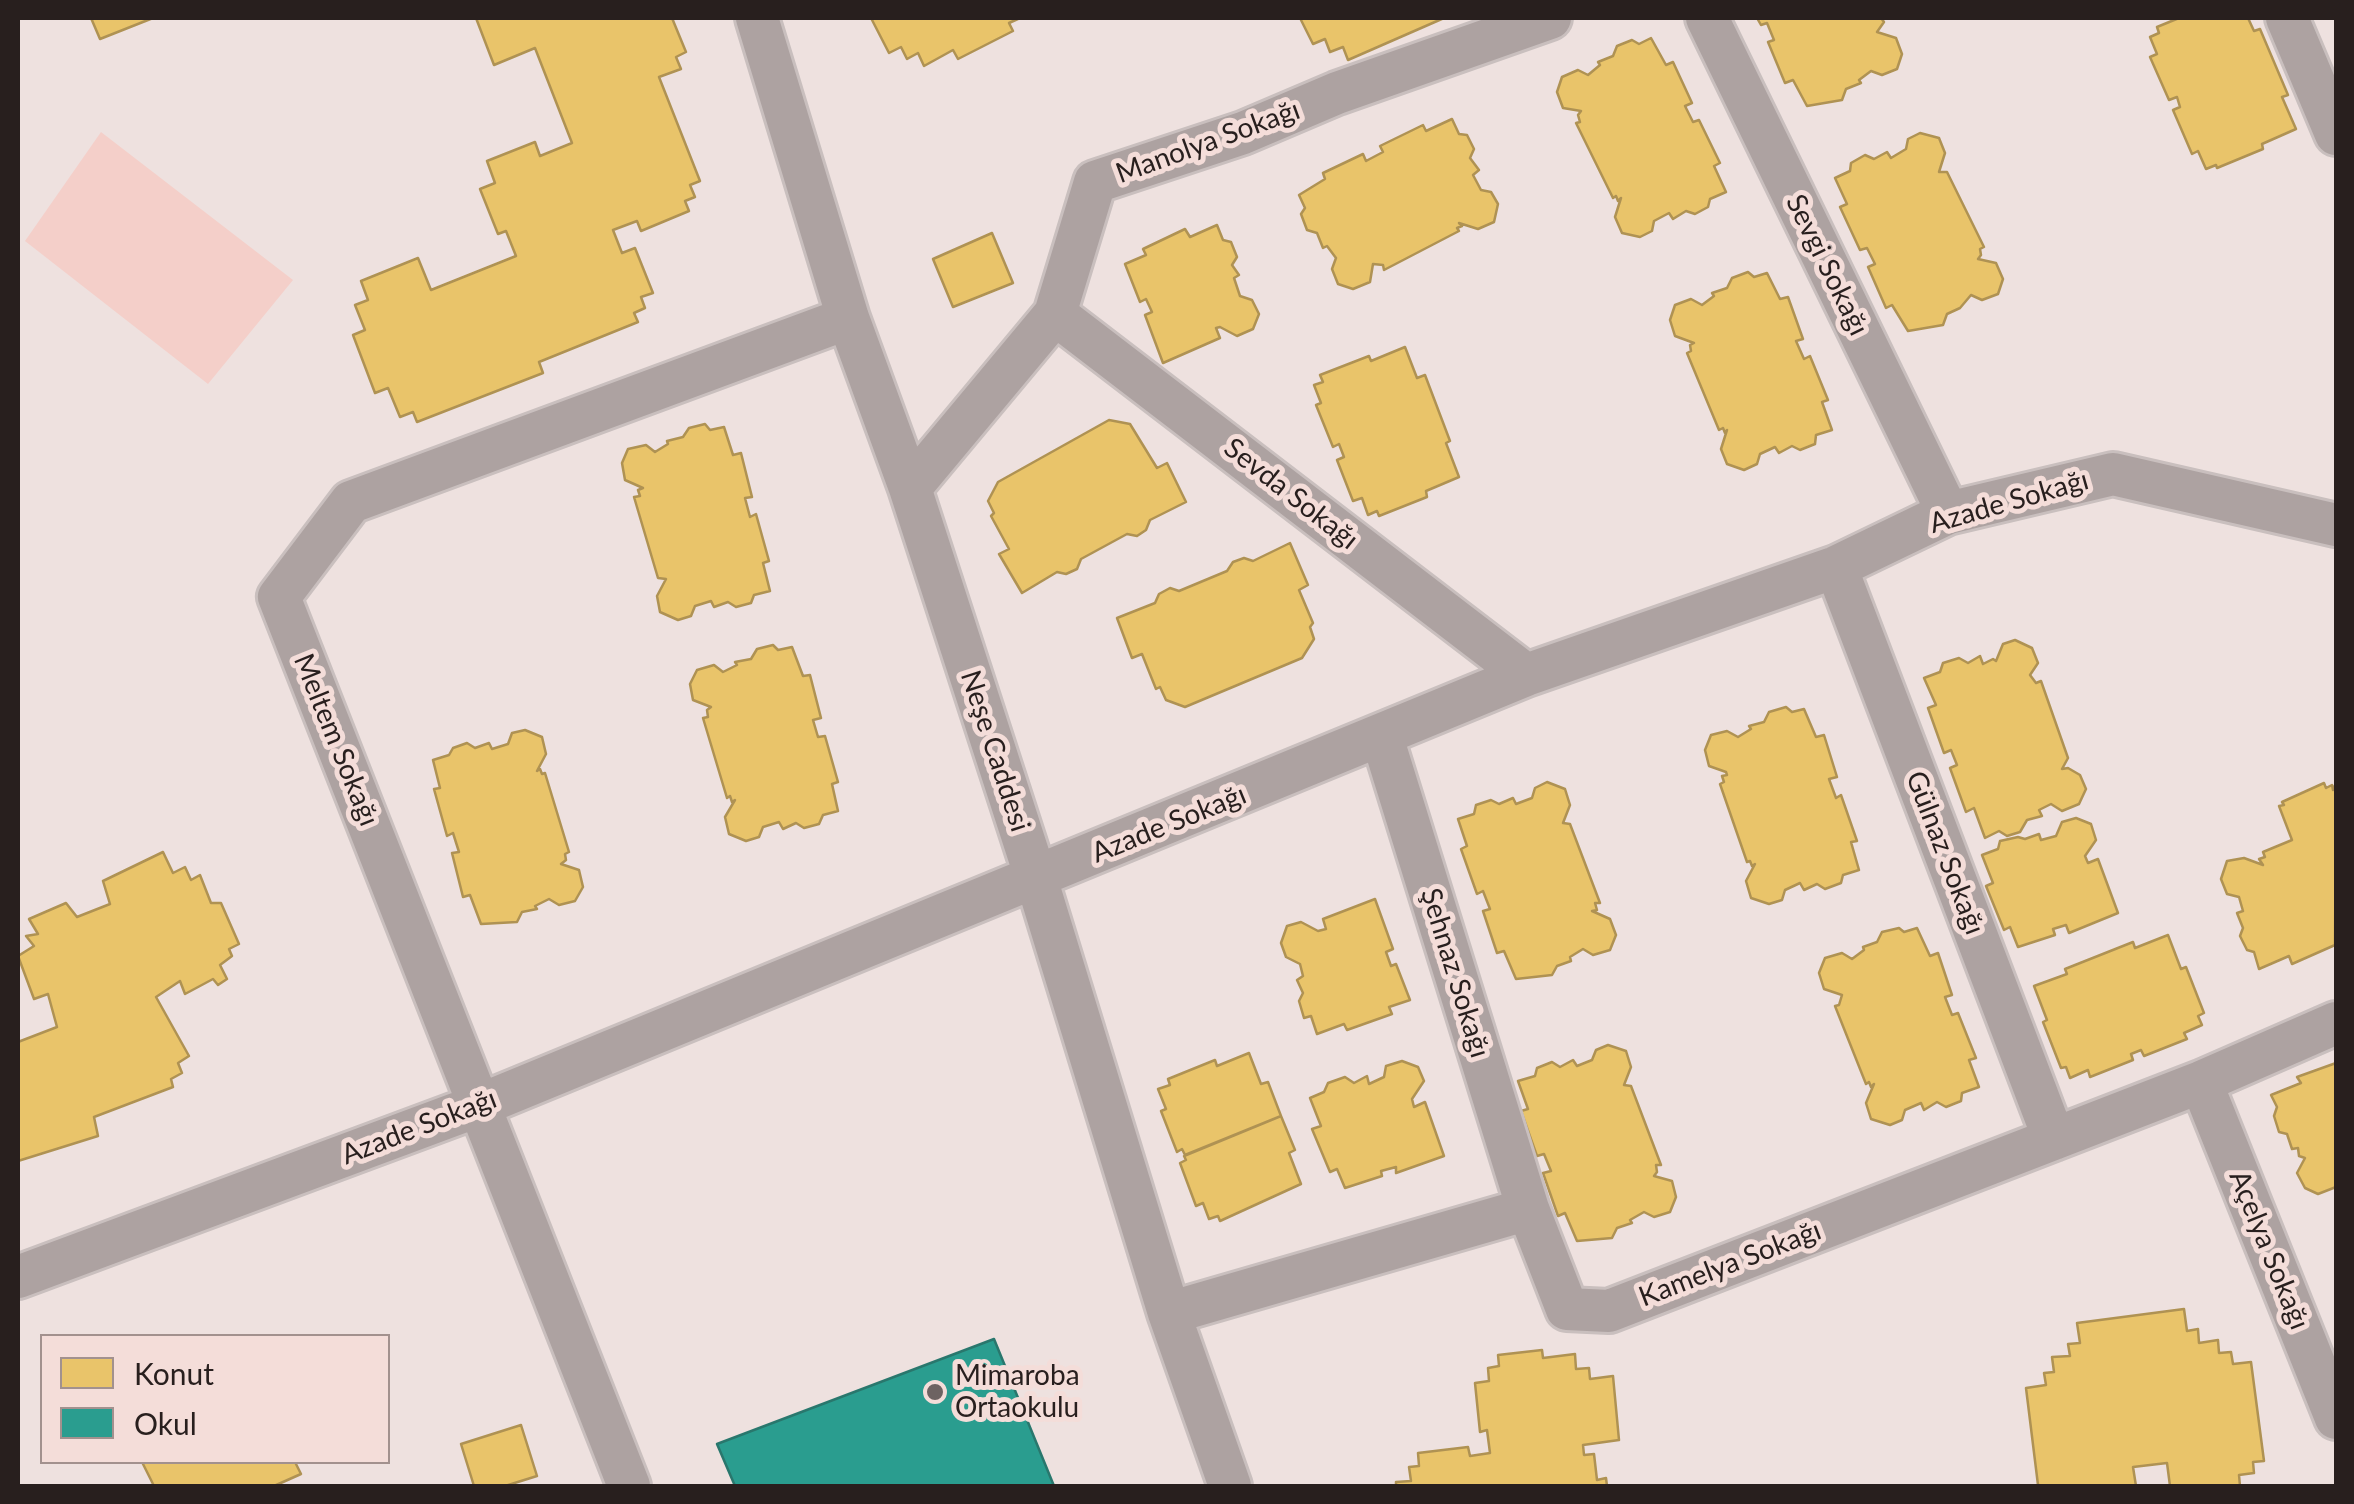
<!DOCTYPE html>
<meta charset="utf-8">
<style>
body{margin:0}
#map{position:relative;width:2354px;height:1504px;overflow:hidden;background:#eee1df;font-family:Lato,sans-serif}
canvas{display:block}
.frame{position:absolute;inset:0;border:20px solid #281f1e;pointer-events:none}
.legend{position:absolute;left:40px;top:1334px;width:350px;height:130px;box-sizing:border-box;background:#f4ddd9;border:2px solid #a2918e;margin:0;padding:12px 18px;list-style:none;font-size:30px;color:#281f1e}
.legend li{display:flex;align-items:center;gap:20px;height:50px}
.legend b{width:50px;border:2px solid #a2918e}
</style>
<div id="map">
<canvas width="2354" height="1504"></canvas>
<div class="frame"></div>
<ul class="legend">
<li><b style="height:28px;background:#e9c46a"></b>Konut</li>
<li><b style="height:28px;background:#2a9d8f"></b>Okul</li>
</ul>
</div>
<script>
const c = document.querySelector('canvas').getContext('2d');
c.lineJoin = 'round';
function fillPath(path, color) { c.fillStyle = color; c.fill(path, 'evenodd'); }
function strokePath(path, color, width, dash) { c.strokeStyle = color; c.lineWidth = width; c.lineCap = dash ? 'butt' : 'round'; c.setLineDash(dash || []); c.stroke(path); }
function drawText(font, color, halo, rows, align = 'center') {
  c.font = font + ' Lato,sans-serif'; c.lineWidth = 10; c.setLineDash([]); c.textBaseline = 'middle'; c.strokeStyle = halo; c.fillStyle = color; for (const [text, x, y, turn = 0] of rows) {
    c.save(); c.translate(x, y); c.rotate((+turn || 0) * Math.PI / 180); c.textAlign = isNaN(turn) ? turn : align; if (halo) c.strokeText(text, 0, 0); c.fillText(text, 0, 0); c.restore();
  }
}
const green = new Path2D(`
 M101,132L293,280L208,384L25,241Z`);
const homes = new Path2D(`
 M91,18H153L100,39Z
 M476,18H672L686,52L676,57L681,69L659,77L700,181L690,185L695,197L685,201L689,211L641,231L637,221L613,230L622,253L635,248L653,293L641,297L645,308L634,313L638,322L539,362L543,373L417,422L413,412L400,417L388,388L375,393L353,335L365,330L355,305L368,300L361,281L418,258L431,290L516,256L506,231L498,234L480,189L495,183L487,161L535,142L540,156L572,143L535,48L494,65Z
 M871,18H1020L1009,23L1013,31L958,59L953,50L924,66L918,53L907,59L901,47L889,53Z
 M1300,18H1444L1348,60L1343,47L1330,52L1325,39L1313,44Z
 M1757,18H1881L1884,22L1877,32L1896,38L1902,54L1897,69L1882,75L1871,71L1859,80L1861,83L1846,89L1842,100L1807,106L1793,80L1785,83L1768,42L1774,40L1767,23L1761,25Z
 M2179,18H2248L2254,31L2260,29L2288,95L2282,97L2296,129L2262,144L2263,149L2217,168L2216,165L2206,169L2198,151L2192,154L2173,110L2180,107L2177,97L2169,100L2150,57L2157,54L2150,37L2159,33L2157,27Z
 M1651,38L1666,65L1673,62L1692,103L1685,106L1693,122L1699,120L1720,163L1714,166L1726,192L1710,199L1708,207L1695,214L1686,211L1673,219L1669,213L1654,221L1652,231L1640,237L1622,233L1615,217L1621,198L1618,201L1616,196L1613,198L1576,123L1580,122L1578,115L1581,111L1563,108L1557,92L1562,77L1578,70L1588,75L1600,65L1598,62L1613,56L1617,46L1632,40L1639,44Z
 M1452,119L1459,134L1467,135L1474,149L1470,158L1479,170L1473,175L1481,190L1491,192L1498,204L1494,222L1478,229L1459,223L1462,226L1457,228L1459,231L1384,270L1383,265L1373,264L1370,282L1353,289L1338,284L1332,269L1336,258L1327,246L1323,248L1317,233L1307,230L1301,214L1305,208L1299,195L1325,179L1323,173L1363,154L1366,161L1383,152L1380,146L1423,125L1426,131Z
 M1920,133L1939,138L1945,153L1939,172H1947L1984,247L1980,249L1981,255L1978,259L1996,263L2003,279L1998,294L1982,300L1971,295L1960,308L1947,314L1943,325L1908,331L1892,305L1886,308L1868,267L1875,264L1867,248L1860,250L1840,207L1847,204L1835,178L1850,171L1851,163L1865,155L1874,159L1887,152L1891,158L1906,149L1908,139Z
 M1217,225L1223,240L1231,242L1237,257L1232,265L1239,275L1234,278L1240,296L1252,300L1259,314L1253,329L1237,336L1220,327L1216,328L1220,338L1163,363L1145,315L1152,312L1146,299L1140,302L1125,264L1146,255L1143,249L1185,229L1190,237Z
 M992,233L1013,283L953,307L933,259Z
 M1748,272L1754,277L1767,273L1780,299L1788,297L1803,339L1796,341L1804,359L1810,356L1828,400L1822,402L1832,430L1816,435L1815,444L1800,450L1792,446L1779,453L1775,447L1760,454L1757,464L1744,470L1727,464L1721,449L1727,430L1725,433L1723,428L1719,430L1687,353L1691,351L1690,345L1694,343L1675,336L1670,320L1675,305L1691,299L1702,305L1714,296L1712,293L1727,288L1732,278Z
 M1405,347L1417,378L1425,375L1450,441L1446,443L1459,477L1426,491L1427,497L1379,516L1377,511L1368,515L1362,498L1353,501L1337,460L1344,457L1339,444L1333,447L1316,405L1321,403L1314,385L1323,382L1320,375L1369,356L1371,361Z
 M1109,420L1130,424L1157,468L1167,463L1186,502L1150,520L1146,530L1137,536L1127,534L1081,559L1077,569L1066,574L1057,572L1022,593L999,554L1009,549L991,516L994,513L988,501L998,482Z
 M705,424L710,430L724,427L733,455L741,453L752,497L745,498L750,517L756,514L769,561L763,563L770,591L754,595L751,603L736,607L728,602L714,607L711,601L695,606L691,616L678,620L660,612L657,596L666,579L658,578L634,497L640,496L638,490L643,488L625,480L622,463L628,449L646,445L655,452L668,444L667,441L683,437L689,428Z
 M1290,543L1308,585L1299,590L1313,623L1310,627L1314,639L1302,658L1185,707L1166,700L1160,687L1156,689L1142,654L1132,658L1117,618L1155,603L1159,594L1170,588L1179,591L1227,571L1233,562L1244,558L1253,561Z
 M2015,640L2032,648L2038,663L2030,675L2036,683L2041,681L2068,758L2062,769L2068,768L2080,775L2086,789L2079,804L2062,811L2051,804L2039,810L2042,816L2027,820L2020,832L2007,836L1999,831L1985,838L1974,808L1966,812L1950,768L1957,765L1951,750L1944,753L1928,708L1936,705L1924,678L1940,672L1943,663L1959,658L1968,663L1980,656L1983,664L1993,659L1996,661L2003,644Z
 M773,645L778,650L792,647L803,676L810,675L821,718L813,720L818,737L825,736L838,782L832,784L838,811L823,815L819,824L804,828L796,823L783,829L779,822L763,827L759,837L746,841L729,834L725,817L735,800L732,802L730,796L727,798L703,718L708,717L707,710L711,707L693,700L690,684L697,670L714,665L723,672L737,665L735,662L751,659L757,649Z
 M1786,707L1792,712L1804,709L1816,737L1824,735L1837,777L1829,779L1836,798L1841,795L1857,841L1851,842L1859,870L1843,875L1841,883L1825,889L1817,884L1804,890L1800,883L1785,890L1782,900L1769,904L1751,898L1746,881L1755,864L1752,866L1750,861L1747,862L1720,784L1724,782L1722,776L1727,775L1726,772L1709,766L1705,750L1711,735L1727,731L1738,737L1751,729L1749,726L1764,722L1769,712Z
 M525,730L542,737L546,754L537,771L540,769L542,774L545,773L569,852L565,854L566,860L561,864L579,870L583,887L575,901L559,905L549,899L535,906L537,909L522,912L517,922L481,924L470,895L463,897L452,853L459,852L453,833L447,836L434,789L440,788L433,760L449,755L453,748L467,743L475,748L489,743L492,749L508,744L512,733Z
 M1547,782L1565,789L1570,805L1563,823L1570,824L1600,903H1595L1597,910L1592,911L1610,919L1616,935L1610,950L1593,955L1583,949L1570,957L1571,961L1557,966L1552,975L1516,979L1504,951L1497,953L1483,911L1490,909L1483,891L1477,894L1461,849L1467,846L1458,819L1474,814L1476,805L1491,800L1499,804L1513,798L1516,804L1532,798L1535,788Z
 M2324,783L2326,788L2332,785L2333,790L2336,783L2335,945L2292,964L2289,956L2259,969L2254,952L2247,950L2240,936L2243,928L2237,913L2243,911L2239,897L2227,894L2221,879L2227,861L2244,858L2263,865L2259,859L2265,857L2263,852L2292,840L2279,806L2284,805L2282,802Z
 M2076,818L2091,824L2096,840L2085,856L2088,863L2098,859L2118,913L2069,933L2066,925L2053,929L2055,935L2018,947L2010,927L2004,930L1986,886L1993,883L1982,855L1998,849L2000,841L2018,837L2025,839L2039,834L2041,840L2056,836L2062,822Z
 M163,852L173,873L185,867L191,880L200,875L211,903H221L239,944L229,949L232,956L220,965L227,979L218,985L213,979L185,994L180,981L156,997L189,1056L178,1063L182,1073L171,1079L173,1087L94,1117L98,1136L18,1161V1042L57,1027L48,994L34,999L18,956L34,946L26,936L38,934L29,919L66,903L77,917L110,904L103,881Z
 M1375,899L1393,949L1386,952L1391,966L1396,964L1410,1000L1389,1007L1392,1014L1347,1030L1344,1024L1317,1034L1311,1016L1304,1018L1299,1001L1303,993L1297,980L1303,976L1300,964L1286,957L1281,943L1287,926L1301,922L1318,931L1326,929L1323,919Z
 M1899,928L1904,932L1917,928L1930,956L1938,953L1952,995L1945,997L1952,1015L1958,1013L1976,1058L1969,1060L1979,1087L1962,1093L1961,1101L1946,1107L1937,1102L1924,1110L1921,1103L1905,1110L1902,1120L1890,1125L1871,1119L1866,1103L1874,1084L1871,1087L1869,1082L1866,1084L1835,1006L1839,1005L1842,995L1824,989L1819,973L1825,958L1842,953L1852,959L1864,950L1863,947L1877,942L1882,932Z
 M2168,935L2181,969L2186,967L2204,1013L2198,1016L2202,1025L2184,1033L2187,1039L2144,1056L2141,1050L2131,1054L2133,1060L2090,1077L2088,1070L2070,1078L2066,1067L2061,1068L2043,1022L2047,1020L2034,986L2067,974L2065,969L2133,942L2135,948Z
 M1608,1045L1626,1051L1631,1067L1624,1085L1631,1086L1661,1165H1656L1657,1172L1654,1176L1672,1181L1676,1197L1670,1212L1654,1217L1644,1212L1630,1220L1632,1223L1617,1228L1612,1238L1577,1241L1565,1213L1558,1216L1543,1173L1551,1171L1544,1154L1537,1156L1521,1111L1528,1109L1518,1081L1535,1076L1537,1068L1552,1062L1560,1067L1573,1060L1577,1066L1592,1060L1596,1050Z
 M1249,1053L1261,1084L1268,1082L1281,1116L1185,1155L1182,1149L1177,1152L1161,1111L1166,1109L1158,1089L1170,1085L1168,1079L1215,1060L1217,1066Z
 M1402,1061L1418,1067L1424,1081L1412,1099L1414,1107L1425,1102L1444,1156L1396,1173V1167L1381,1171L1382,1176L1345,1188L1337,1169L1330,1172L1312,1129L1321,1126L1310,1098L1324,1092L1328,1083L1345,1077L1354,1083L1367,1076L1369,1084L1384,1077L1386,1066Z
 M2336,1063V1187L2318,1194L2305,1188L2297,1173L2305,1158L2299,1156L2298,1148L2292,1149L2287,1134L2279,1132L2274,1116L2277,1107L2271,1095L2301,1083L2297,1077Z
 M1281,1116L1295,1150L1289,1153L1301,1184L1220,1221L1218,1216L1209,1219L1203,1203L1196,1206L1180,1163L1186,1160L1184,1156Z
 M2184,1309L2187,1331L2198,1329L2199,1343L2218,1340L2219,1353L2231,1352L2233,1364L2251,1362L2264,1461L2253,1462L2254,1473L2239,1475L2240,1486H2170L2167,1463L2133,1467L2136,1486L2038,1485L2026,1388L2046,1385L2044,1373L2054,1372L2052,1357L2070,1356L2068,1344L2080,1343L2077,1323Z
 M1542,1350L1543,1358L1575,1354L1576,1369L1589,1368L1590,1379L1613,1376L1619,1440L1583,1445L1584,1455L1594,1454L1597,1480L1606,1478L1607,1486H1396V1482L1411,1481L1409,1467L1419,1466L1418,1453L1468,1447L1470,1456L1490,1453L1487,1430L1480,1432L1475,1383L1489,1381L1488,1368L1499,1366L1498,1355Z
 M521,1425L537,1476L505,1486H474L461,1444Z
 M142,1462H295L301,1474L274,1486H154Z`);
const schools = new Path2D(`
 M994,1339L1054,1486H735L717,1444Z`);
const street = new Path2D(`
 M757,18L848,318L910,488L1036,878L1169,1313L1230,1486
 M1707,18L1948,513
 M2287,18L2336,134
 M1055,314L1526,675
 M910,488L1055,314L1095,182L1243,133L1337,93L1550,18
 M1836,567L2054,1139
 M1382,737L1528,1209L1567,1309L1609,1311L2201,1082L2336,1023
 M2201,1082L2336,1418
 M18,1277L480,1105L1526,675L1836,567L1948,513L2113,474L2336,525
 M1169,1313L1528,1209
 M629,1486L279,597L351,502L848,318`);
const markers = [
 [935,1392,10,"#6d6362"]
];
const streetNames = [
 ["Manolya Sokağı",1208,142,-20],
 ["Sevgi Sokağı",1827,265,64],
 ["Sevda Sokağı",1291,494,38],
 ["Azade Sokağı",2009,502,-16],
 ["Meltem Sokağı",336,740,68],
 ["Neşe Caddesi",995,751,72],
 ["Azade Sokağı",1169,824,-22],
 ["Gülnaz Sokağı",1945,853,69],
 ["Şehnaz Sokağı",1455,973,73],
 ["Azade Sokağı",419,1127,-21],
 ["Açelya Sokağı",2269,1250,68],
 ["Kamelya Sokağı",1730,1264,-21]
];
const poiNames = [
 ["Mimaroba",955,1376],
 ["Ortaokulu",955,1408]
];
fillPath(green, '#f4cfc9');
fillPath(homes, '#e9c46a');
strokePath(homes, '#af9253', 2.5);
fillPath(schools, '#2a9d8f');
strokePath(schools, '#29776d', 2.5);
strokePath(street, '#c9bfbe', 48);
strokePath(street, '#ada2a1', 42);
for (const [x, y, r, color] of markers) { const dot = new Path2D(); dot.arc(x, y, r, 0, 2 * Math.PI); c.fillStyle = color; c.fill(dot); strokePath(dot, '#f4ddd9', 4); }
drawText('28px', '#281f1e', '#f4ddd9', streetNames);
drawText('28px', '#281f1e', '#f4ddd9', poiNames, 'left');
</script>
